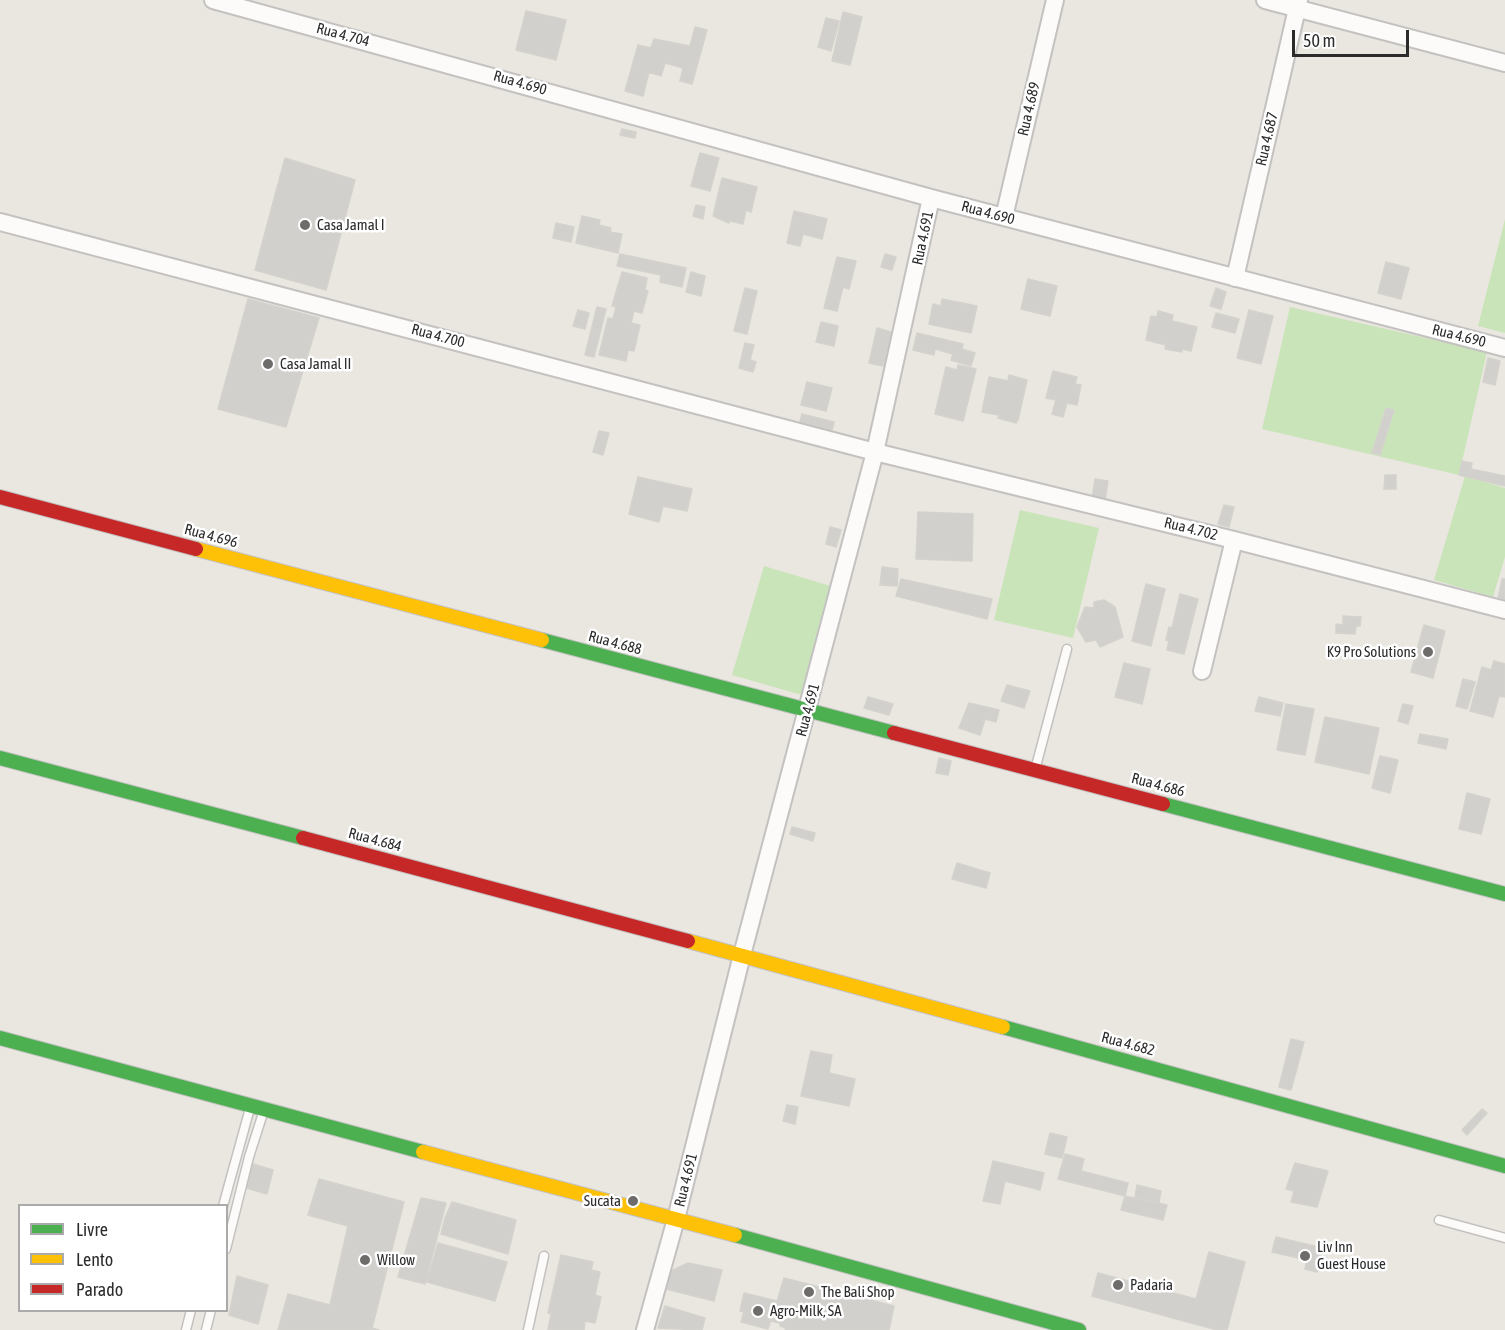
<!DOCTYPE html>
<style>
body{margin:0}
#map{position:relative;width:1505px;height:1330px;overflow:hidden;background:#eae6e0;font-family:"Asap Condensed",sans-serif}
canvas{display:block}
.legend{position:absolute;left:18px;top:1204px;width:210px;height:108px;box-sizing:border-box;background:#fff;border:2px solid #aaa;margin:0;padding:8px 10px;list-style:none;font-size:18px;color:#2b2b2b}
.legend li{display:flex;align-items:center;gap:12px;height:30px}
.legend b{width:30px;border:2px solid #aaa}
.scale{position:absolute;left:1292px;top:30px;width:117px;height:27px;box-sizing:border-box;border:3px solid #2b2b2b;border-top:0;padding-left:8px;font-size:18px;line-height:21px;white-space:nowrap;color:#2b2b2b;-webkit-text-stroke:4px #fff;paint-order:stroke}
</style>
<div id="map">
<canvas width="1505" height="1330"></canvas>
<ul class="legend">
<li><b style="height:8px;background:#4caf50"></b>Livre</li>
<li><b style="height:8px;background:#ffc107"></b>Lento</li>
<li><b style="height:8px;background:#c62828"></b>Parado</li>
</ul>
<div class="scale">50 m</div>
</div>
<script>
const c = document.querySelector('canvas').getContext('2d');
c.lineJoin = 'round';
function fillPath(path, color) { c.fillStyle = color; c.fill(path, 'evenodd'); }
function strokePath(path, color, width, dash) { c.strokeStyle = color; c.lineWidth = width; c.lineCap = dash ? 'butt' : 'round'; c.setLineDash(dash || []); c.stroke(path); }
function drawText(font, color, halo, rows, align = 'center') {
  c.font = font + ' "Asap Condensed",sans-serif'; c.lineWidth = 5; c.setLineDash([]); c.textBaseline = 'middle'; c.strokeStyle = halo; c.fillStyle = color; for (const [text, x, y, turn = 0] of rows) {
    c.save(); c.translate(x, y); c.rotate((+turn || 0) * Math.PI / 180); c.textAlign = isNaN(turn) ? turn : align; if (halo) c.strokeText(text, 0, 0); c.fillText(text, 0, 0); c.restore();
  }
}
const green = new Path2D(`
 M1505,219V333L1478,326Z
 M1290,307L1487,352L1459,475L1262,429Z
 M1465,476L1505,488V557L1493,597L1434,580Z
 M1020,510L1099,528L1073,638L994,620Z
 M764,566L834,587L802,695L732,675Z`);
const building = new Path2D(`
 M526,11L566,20L556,60L516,50Z
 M843,12L862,17L850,65L832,61Z
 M826,18L839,21L831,51L818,47Z
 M695,27L707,30L692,84L680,81L683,68L665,63L661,76L649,72L643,96L625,91L638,45L651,48L654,39L690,46Z
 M622,129L636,132L635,138L620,135Z
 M700,153L719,158L710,191L691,186Z
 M285,158L355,180L326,290L255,270Z
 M722,178L757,187L751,212L746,210L743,224L730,221L729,223L713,216Z
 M696,205L705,207L703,219L693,216Z
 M794,211L827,219L822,239L803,234L800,246L787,243Z
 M582,216L600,220L599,225L611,228L610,232L622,234L618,253L576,243Z
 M556,223L574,227L571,242L553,238Z
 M620,254L686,268L682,287L660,282L661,275L617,266Z
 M885,254L896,257L892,270L881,267Z
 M837,257L856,261L849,289L843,287L837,311L824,308Z
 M1386,262L1409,268L1401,299L1378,293Z
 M622,272L647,278L645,290L648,291L642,313L634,311L631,323L640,325L634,351L628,350L626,361L599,355L608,318L613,319L616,307L612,306Z
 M691,272L705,276L701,296L686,292Z
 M1028,279L1057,286L1050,316L1021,309Z
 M745,288L757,291L747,334L734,331Z
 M1216,288L1226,292L1221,309L1210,306Z
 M248,299L319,318L286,427L218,409Z
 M942,299L977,306L971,333L929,324L933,304L941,306Z
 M597,307L606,309L594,357L585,355Z
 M578,310L589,313L585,329L573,326Z
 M1249,310L1273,316L1261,364L1237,358Z
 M1158,311L1173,315L1172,321L1197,327L1191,351L1182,349V352L1165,349L1166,345L1146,340L1151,316L1157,317Z
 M1216,313L1239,319L1235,333L1212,327Z
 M821,322L838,326L834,346L816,342Z
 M877,328L891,332L883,366L869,363Z
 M917,333L963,344L962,349L975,353L971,366L951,360L953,354L935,349L934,355L913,350Z
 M745,343L754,345L750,360L756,362L753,372L739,368Z
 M1488,358L1500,361L1495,385L1483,382Z
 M958,365L976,369L963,421L935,414L946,367L957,370Z
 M1053,371L1077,377L1075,384L1081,385L1077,405L1067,403L1063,417L1052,414L1056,400L1046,398Z
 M1009,375L1027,380L1018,420L1016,423L998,418L999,415L982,412L989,377L1008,381Z
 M807,382L832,388L826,411L801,405Z
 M1386,408L1394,410L1380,455L1372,453Z
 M802,414L834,422L832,430L800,422Z
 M599,431L609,433L603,455L593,452Z
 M1462,461L1472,463L1471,469L1505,476V486L1459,475Z
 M1385,475H1396V489H1384Z
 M638,477L692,489L687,511L663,506L659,522L629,514Z
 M1095,479L1108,481L1105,501L1092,498Z
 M1224,505L1234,507L1229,527L1218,524Z
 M918,512L973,514L972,561L916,559Z
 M830,527L841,530L836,547L826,544Z
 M882,567L898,569L897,586L880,585Z
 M901,579L992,599L987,619L896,596Z
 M1502,579H1505V600L1498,599Z
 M1146,584L1165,589L1151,646L1132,641Z
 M1180,594L1198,599L1184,654L1167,650L1169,641L1166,640L1169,627L1172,628Z
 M1104,600L1115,607L1123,637L1100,647L1096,640L1086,642L1077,627L1085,607L1094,608V602Z
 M1343,616L1361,617L1360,626H1356L1355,634L1336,633V624L1343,625Z
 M1424,625L1445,631L1433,678L1411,672Z
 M1494,661L1505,664V697L1499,696L1493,717L1470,711L1482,667L1491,670Z
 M1124,663L1150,669L1142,704L1115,697Z
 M1463,679L1475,682L1467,709L1456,706Z
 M1007,685L1030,691L1024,708L1001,701Z
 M868,697L893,704L889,715L864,708Z
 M1259,697L1283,703L1280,716L1255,711Z
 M969,703L999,710L996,722L985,719L980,735L959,728Z
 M1286,704L1314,709L1305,755L1277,750Z
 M1403,704L1413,706L1408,724L1398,721Z
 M1325,717L1379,728L1369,774L1315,762Z
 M1420,734L1448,739L1446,749L1418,743Z
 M1380,756L1398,760L1390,793L1372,788Z
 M939,758L951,761L948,775L936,773Z
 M1467,793L1490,799L1481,834L1459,829Z
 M792,827L815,833L813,841L790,834Z
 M957,863L990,873L986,888L952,879Z
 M1291,1039L1304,1042L1291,1090L1279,1087Z
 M811,1051L832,1055L829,1073L855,1079L849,1106L801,1096Z
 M787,1105L798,1107L795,1124L783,1121Z
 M1482,1109L1487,1113L1467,1135L1462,1130Z
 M1050,1133L1067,1137L1062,1158L1045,1154Z
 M1065,1154L1084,1159L1081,1171L1128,1183L1125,1196L1058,1179Z
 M993,1161L1044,1173L1040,1190L1005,1181L1000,1204L983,1201Z
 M250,1163L273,1170L267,1194L243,1187Z
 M1295,1163L1328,1171L1317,1207L1291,1202L1294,1191L1286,1189Z
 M319,1179L404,1202L372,1328L379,1330H278L288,1294L330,1305L348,1226L308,1215Z
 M1137,1185L1161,1191L1159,1202L1135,1197Z
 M1125,1196L1167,1205L1163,1220L1121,1210Z
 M421,1198L446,1203L425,1284L398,1277Z
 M452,1202L516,1220L508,1254L441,1234L445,1218Z
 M1276,1237L1323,1248L1317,1272L1305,1269L1307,1260L1272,1252Z
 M438,1243L507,1262L495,1301L427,1282Z
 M1209,1252L1245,1262L1227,1330H1217L1092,1296L1098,1273L1196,1299Z
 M561,1255L593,1262L591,1270L600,1272L595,1295L601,1297L595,1323L585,1321L584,1330H548L551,1314L548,1313Z
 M688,1263L722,1270L714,1301L666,1289L671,1271Z
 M237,1276L268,1285L258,1324L229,1315Z
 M784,1278L894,1306L889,1330H785L786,1328L780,1326V1323L771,1321Z
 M744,1293L777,1301L768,1329L741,1322L744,1312L740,1311Z
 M665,1306L705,1318L702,1330L658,1328Z`);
const lane = new Path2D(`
 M1035,770L1067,649
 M223,1206L250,1108
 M1439,1220L1505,1238
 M226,1249L249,1157L264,1110
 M186,1330L191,1310
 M206,1330L211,1310
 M528,1330L544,1256`);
const street = new Path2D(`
 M213,0L931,198L1505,348
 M1265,0L1505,63
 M1004,217L1055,0
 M0,222L875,452L1234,540L1505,610
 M1235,278L1299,0
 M1202,671L1234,540
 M645,1330L676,1219L742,955L875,452L931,198`);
const fast = new Path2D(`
 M542,640L894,733
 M0,758L303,838
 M1163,804L1505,894
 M1003,1027L1505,1166
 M0,1038L423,1152
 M735,1235L1079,1330`);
const slow = new Path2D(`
 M196,549L542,640
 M688,941L1003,1027
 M423,1152L735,1235`);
const jam = new Path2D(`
 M0,497L196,549
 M894,733L1163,804
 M303,838L688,941`);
const markers = [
 [305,225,6,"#6e6c6a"],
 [268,364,6,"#6e6c6a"],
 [1428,652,6,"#6e6c6a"],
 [633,1201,6,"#6e6c6a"],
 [1305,1256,6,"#6e6c6a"],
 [365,1260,6,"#6e6c6a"],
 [1118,1285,6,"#6e6c6a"],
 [809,1292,6,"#6e6c6a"],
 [758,1311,6,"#6e6c6a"]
];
const streetNames = [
 ["Rua 4.704",343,35,15],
 ["Rua 4.690",520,83,16],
 ["Rua 4.689",1029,109,-77],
 ["Rua 4.687",1267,139,-77],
 ["Rua 4.690",988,213,15],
 ["Rua 4.691",923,238,-78],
 ["Rua 4.700",438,336,15],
 ["Rua 4.690",1459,336,14],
 ["Rua 4.702",1191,529,14],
 ["Rua 4.696",211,536,15],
 ["Rua 4.688",615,643,15],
 ["Rua 4.691",808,710,-75],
 ["Rua 4.686",1158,785,15],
 ["Rua 4.684",375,840,15],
 ["Rua 4.682",1128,1044,15],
 ["Rua 4.691",686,1180,-76]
];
const poiNames = [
 ["Casa Jamal I",317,225],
 ["Casa Jamal II",280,364],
 ["K9 Pro Solutions",1416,652,"right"],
 ["Sucata",621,1201,"right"],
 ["Liv Inn",1317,1247],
 ["Guest House",1317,1264],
 ["Willow",377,1260],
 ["Padaria",1130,1285],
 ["The Bali Shop",821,1292],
 ["Agro-Milk, SA",770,1311]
];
fillPath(green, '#cae4ba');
fillPath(building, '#d2d0cc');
strokePath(building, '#d4d2cd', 1.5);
strokePath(lane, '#c3c2c1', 11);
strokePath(street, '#c3c2c1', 20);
strokePath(fast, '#c3c2c1', 16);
strokePath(slow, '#c3c2c1', 16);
strokePath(jam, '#c3c2c1', 16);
strokePath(lane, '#fcfbfa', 8);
strokePath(street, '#fcfbfa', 16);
strokePath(fast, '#4caf50', 14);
strokePath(slow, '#ffc107', 14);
strokePath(jam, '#c62828', 14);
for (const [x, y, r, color] of markers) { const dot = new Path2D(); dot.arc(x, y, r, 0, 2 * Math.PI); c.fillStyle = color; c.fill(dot); strokePath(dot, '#fff', 2); }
drawText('15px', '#2b2b2b', '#fff', streetNames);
drawText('15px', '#2b2b2b', '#fff', poiNames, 'left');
</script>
